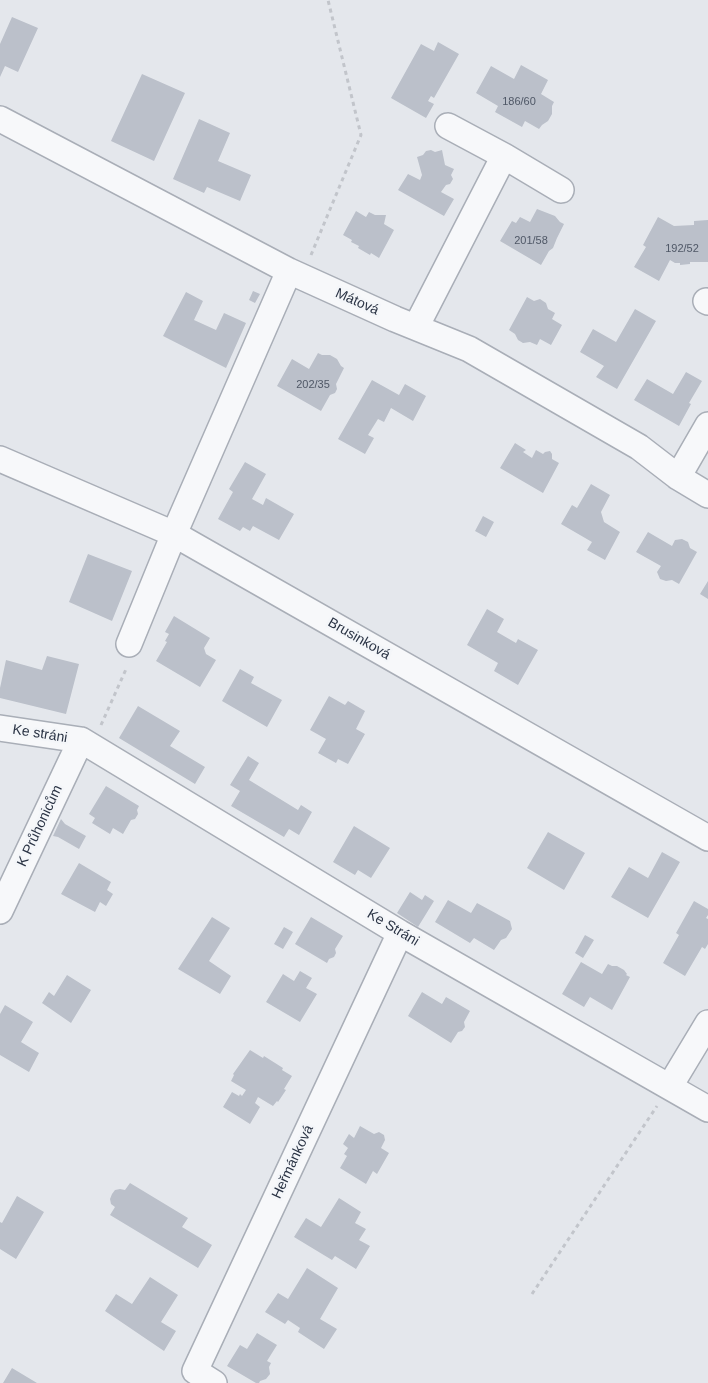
<!DOCTYPE html>
<meta charset="utf-8">
<style>
body{margin:0}
canvas{display:block;background:#e4e7ec}
</style>
<canvas width="708" height="1383"></canvas>
<script>
const c = document.querySelector('canvas').getContext('2d');
c.lineJoin = 'round';
function fillPath(path, color) { c.fillStyle = color; c.fill(path, 'evenodd'); }
function strokePath(path, color, width, dash) { c.strokeStyle = color; c.lineWidth = width; c.lineCap = dash ? 'butt' : 'round'; c.setLineDash(dash || []); c.stroke(path); }
function drawText(font, color, halo, rows, align = 'center') {
  c.font = font + ' Helvetica,sans-serif'; c.lineWidth = 5; c.setLineDash([]); c.textBaseline = 'middle'; c.strokeStyle = halo; c.fillStyle = color; for (const [text, x, y, turn = 0] of rows) {
    c.save(); c.translate(x, y); c.rotate((+turn || 0) * Math.PI / 180); c.textAlign = isNaN(turn) ? turn : align; if (halo) c.strokeText(text, 0, 0); c.fillText(text, 0, 0); c.restore();
  }
}
const building = new Path2D(`
 M12,17L38,28L18,72L5,66L0,77V44Z
 M438,42L459,54L434,98L431,96L428,101L434,104L426,118L391,98L421,44L434,51Z
 M521,65L548,80L541,94L554,102L552,106V114L548,121L542,125L539,129L525,121L522,127L495,112L498,106L476,93L491,66L514,79Z
 M142,74L185,93L154,161L111,141Z
 M199,119L230,133L218,161L251,175L240,201L207,187L204,193L173,179Z
 M431,150L435,152L442,150L445,165L454,169L451,175L453,179L450,184L446,185L441,192L454,199L444,216L398,190L408,174L420,180L422,175L417,157L423,155L426,151Z
 M537,209L555,216L560,222L564,224L557,238L553,248L549,251L541,265L500,241L512,221L516,223L520,217L530,222Z
 M356,211L366,217L369,212L375,215H386L384,224L394,230L379,258L371,253L370,255L358,248L359,246L351,242L352,240L343,235Z
 M658,217L674,226L694,225V221L708,220V262H690V264L680,265V263H675L670,260L659,281L634,267L646,247L643,245Z
 M253,291L260,294L255,303L249,300Z
 M186,292L203,301L194,320L216,330L224,313L246,323L226,368L163,336Z
 M527,297L534,301L540,299L546,303L548,309L555,313L552,319L562,325L551,345L540,339L537,345L530,342L523,343L518,340L515,334L509,330Z
 M635,309L656,321L617,389L596,377L604,366L580,352L593,329L616,342Z
 M318,353L322,355H330L337,359L341,366L344,368L336,384L337,389L335,393L330,395L321,411L277,386L292,359L309,369Z
 M686,372L702,381L689,403L691,404L679,426L634,400L647,379L673,394Z
 M372,380L399,395L405,384L426,396L413,421L391,408L384,422L378,419L368,435L374,438L365,454L338,439Z
 M515,443L526,450L523,452L532,458L536,450L543,454L545,452L550,451L552,454V459L559,463L543,493L500,468Z
 M245,462L266,474L252,499L263,505L266,498L294,514L279,540L253,526L250,531L243,527L240,531L218,519L233,492L229,489Z
 M591,484L610,495L601,512L604,522L620,532L605,560L587,550L592,542L561,524L572,505L577,508Z
 M483,516L494,522L486,537L475,531Z
 M648,532L672,546L675,540L682,539L688,542L690,548L697,552L679,584L672,580L666,581L660,579L657,572L661,566L636,552Z
 M88,554L132,571L112,621L69,602Z
 M708,581V599L700,594Z
 M487,609L504,619L497,632L516,643L518,639L538,650L518,685L494,671L498,663L467,645Z
 M174,616L210,638L204,648L206,654L216,660L200,687L156,661L167,642L165,641L169,634L165,632Z
 M47,656L79,664L66,714L0,698V688L6,660L42,670Z
 M240,669L254,677L251,683L282,700L267,727L222,701Z
 M329,696L345,705L348,701L365,711L356,729L365,734L348,764L338,759L336,763L318,753L326,739L310,730Z
 M138,706L180,731L170,746L205,767L195,784L119,738Z
 M248,756L259,763L249,780L298,810L301,805L312,812L299,835L289,829L284,837L231,806L240,791L230,785Z
 M106,786L139,806L137,810L138,814L135,819L131,820L123,834L113,828L110,834L92,823L95,818L89,814Z
 M61,819L65,824L86,836L79,849L58,837L53,836Z
 M354,826L390,848L371,878L358,870L355,875L333,862Z
 M548,832L585,853L564,890L527,868Z
 M662,852L680,862L648,918L611,897L629,867L648,878Z
 M79,863L111,882L107,890L113,894L106,906L100,902L95,912L61,894Z
 M410,892L422,900L425,895L434,901L418,927L397,913Z
 M448,900L471,913L477,903L510,921L512,929L506,938L501,940L494,950L474,938L470,943L435,922Z
 M694,901L708,909V915L706,918L708,919V944L705,949L702,947L685,976L663,963L679,935L676,933Z
 M212,917L230,928L209,961L231,976L220,994L178,969Z
 M311,917L343,936L335,949L336,953L334,957L329,959L327,963L295,944Z
 M284,927L293,932L283,949L274,944Z
 M585,935L594,940L583,958L575,953Z
 M581,962L602,974L608,964L612,966H617L624,970L627,974L626,975L630,977L612,1010L590,997L584,1007L562,994Z
 M300,971L312,978L306,988L317,994L300,1022L266,1002L283,974L294,981Z
 M67,975L91,990L71,1023L42,1003L49,992L54,996Z
 M422,992L442,1004L446,997L470,1011L464,1022L465,1027L462,1031L458,1032L451,1043L408,1016Z
 M5,1005L33,1022L21,1042L39,1053L29,1072L0,1055V1014Z
 M250,1050L263,1058L264,1056L283,1068L282,1070L292,1076L284,1089L286,1090L278,1102L277,1101L273,1106L258,1097L255,1103L260,1107L250,1124L223,1107L232,1092L239,1096L240,1094L242,1096L246,1090L231,1081L234,1075L233,1074Z
 M360,1126L374,1134L379,1132L384,1135L385,1140L381,1148L389,1153L377,1174L373,1171L366,1184L340,1168L347,1156L344,1154L348,1148L343,1144L349,1134L354,1138Z
 M130,1183L188,1218L182,1227L212,1245L198,1268L110,1215L115,1207L111,1204L110,1199L112,1194L115,1190L120,1189L125,1190Z
 M17,1196L44,1212L16,1259L0,1249V1222L2,1223Z
 M339,1198L361,1212L355,1223L366,1229L359,1240L370,1246L356,1269L335,1256L332,1260L294,1237L306,1218L321,1227Z
 M307,1268L338,1288L320,1319L337,1329L324,1349L298,1332L300,1328L288,1320L285,1324L265,1312L278,1293L288,1299Z
 M150,1277L178,1295L161,1322L176,1331L164,1351L105,1311L116,1294L132,1304Z
 M257,1333L277,1345L267,1361L271,1363L269,1367L270,1374L266,1379L260,1381L259,1383H256L227,1366L240,1345L247,1349Z
 M12,1368L37,1383H3Z`);
const path = new Path2D(`
 M311,255L361,135L328,0
 M101,725L127,667
 M532,1294L657,1106`);
const minor = new Path2D(`
 M0,119L289,271L395,319L469,349L639,447L678,477L708,495
 M448,126L504,156L561,190
 M706,301L708,302
 M416,327L504,156
 M0,459L174,534L708,838
 M678,477L708,425
 M129,644L174,534L289,271
 M0,728L81,740L400,933L708,1109
 M0,911L81,740
 M670,1086L708,1023
 M214,1383L195,1371L400,933`);
const numberNames = [
 ["186/60",519,102],
 ["201/58",531,241],
 ["192/52",682,249],
 ["202/35",313,385]
];
const streetNames = [
 ["Mátová",357,302,24],
 ["Brusinková",359,639,30],
 ["Ke stráni",40,734,9],
 ["K Průhonicům",40,826,-65],
 ["Ke Stráni",393,928,31],
 ["Heřmánková",293,1162,-65]
];
fillPath(building, '#bbc0ca');
strokePath(minor, '#a9aeb7', 28);
strokePath(path, '#c2c5cb', 3, [4, 4]);
strokePath(minor, '#f7f8fa', 25);
drawText('11px', '#4f5766', null, numberNames);
drawText('14px', '#2b3445', '#f4f6f9', streetNames);
</script>
